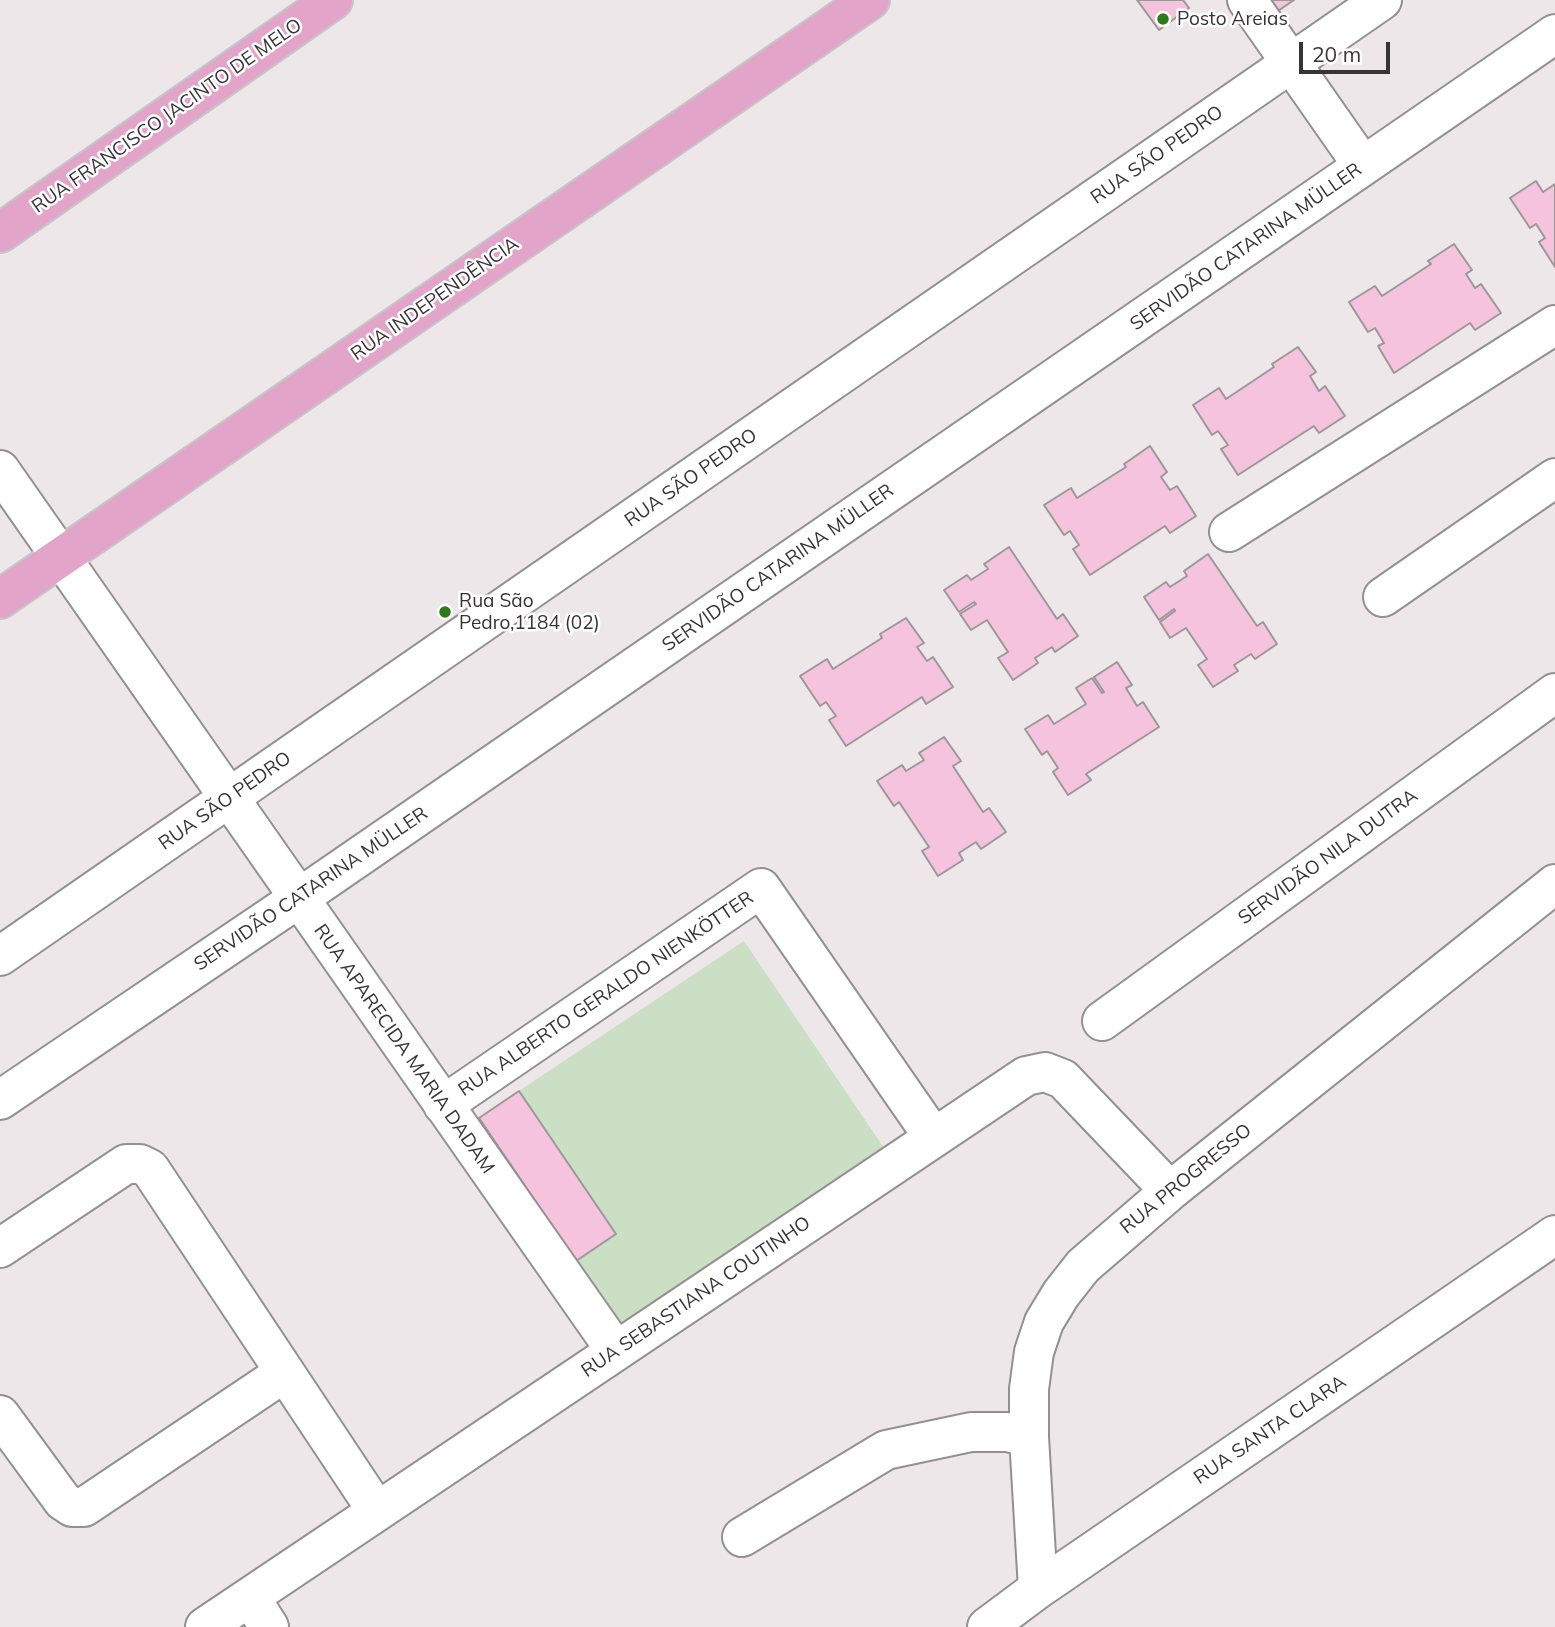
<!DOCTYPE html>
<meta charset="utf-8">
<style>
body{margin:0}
#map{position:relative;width:1555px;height:1627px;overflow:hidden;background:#ede7ea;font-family:Mulish,sans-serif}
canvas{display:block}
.scale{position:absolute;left:1299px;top:42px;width:91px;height:32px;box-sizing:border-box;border:4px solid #373436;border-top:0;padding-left:9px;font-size:21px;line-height:24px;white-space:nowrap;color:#373436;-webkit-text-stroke:5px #fff;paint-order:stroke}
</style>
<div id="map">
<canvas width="1555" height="1627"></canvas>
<div class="scale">20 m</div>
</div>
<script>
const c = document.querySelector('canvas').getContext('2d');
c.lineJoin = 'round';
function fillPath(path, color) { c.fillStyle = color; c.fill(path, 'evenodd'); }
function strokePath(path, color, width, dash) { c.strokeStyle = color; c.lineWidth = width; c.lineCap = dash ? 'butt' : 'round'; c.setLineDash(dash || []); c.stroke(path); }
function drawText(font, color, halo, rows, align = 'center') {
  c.font = font + ' Mulish,sans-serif'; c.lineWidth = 5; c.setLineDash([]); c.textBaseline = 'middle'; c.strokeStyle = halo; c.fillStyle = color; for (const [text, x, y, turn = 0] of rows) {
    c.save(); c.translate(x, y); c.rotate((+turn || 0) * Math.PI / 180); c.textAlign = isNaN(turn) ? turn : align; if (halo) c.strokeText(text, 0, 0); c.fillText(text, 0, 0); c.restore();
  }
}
const green = new Path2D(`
 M744,941L884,1148L619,1325L576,1261L615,1234L519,1091Z`);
const building = new Path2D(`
 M1137,0H1183L1189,8L1159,30Z
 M1265,0H1294L1275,13Z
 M1536,181L1543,192L1555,184V267L1539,242L1545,238L1536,224L1530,228L1510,198Z
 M1454,244L1472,270L1466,274L1475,288L1481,284L1501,313L1475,330L1470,323L1394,373L1378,346L1384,343L1375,328L1368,332L1349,302L1375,286L1382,296L1431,264L1428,261Z
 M1298,347L1316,372L1310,376L1319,391L1325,386L1345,416L1319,433L1314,426L1238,475L1221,449L1228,445L1218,431L1212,435L1193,405L1219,388L1226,399L1274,367L1272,364Z
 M1150,446L1167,472L1161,477L1170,490L1177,486L1196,516L1170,533L1165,526L1090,575L1073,549L1079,545L1070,531L1064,535L1044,505L1071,488L1077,498L1126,467L1124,464Z
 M1009,547L1057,619L1063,614L1078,636L1055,652L1052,647L1035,658L1038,663L1013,680L998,658L1008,652L987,620L971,630L960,614L976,604L974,602L959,612L944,590L967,575L971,580L988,569L984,564Z
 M1208,554L1257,626L1263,622L1277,644L1255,659L1251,654L1234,665L1238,671L1213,687L1198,665L1207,659L1186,628L1170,638L1160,622L1175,611L1174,609L1159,620L1144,597L1166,582L1170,587L1187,576L1184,571Z
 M906,618L924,643L917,647L927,661L933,657L953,687L926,704L922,697L846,746L829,720L836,716L826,702L820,706L800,676L827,659L833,669L882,638L880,634Z
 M1117,662L1132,685L1126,688L1137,706L1143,702L1159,727L1086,774L1091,780L1068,795L1053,772L1058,768L1047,751L1042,755L1025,729L1048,715L1054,724L1086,704L1076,688L1092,678L1102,693L1104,692L1094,677Z
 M944,737L961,761L953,766L983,812L989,808L1006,832L981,849L976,842L959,853L963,860L938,876L922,851L929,847L899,802L894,806L877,781L902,765L906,771L924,760L919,753Z
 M519,1091L616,1234L576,1261L479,1118Z`);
const minor = new Path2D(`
 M1247,0L1363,166
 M0,470L616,1351
 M1229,532L1555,325
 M1383,597L1555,478
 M0,956L1382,0
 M1102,1021L1555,693
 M0,1100L299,898L1555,34
 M443,1105L761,888L934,1138
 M0,1248L126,1164H140L150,1169L377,1511
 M0,1415L63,1501L72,1507H84L284,1373
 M742,1537L886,1450L971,1432H1007L1029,1437
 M1038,1589L1029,1437V1389L1034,1352L1044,1322L1061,1294L1083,1266L1170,1191L1555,884
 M250,1597L269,1627
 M205,1627L1026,1076L1045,1072L1063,1079L1170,1191
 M987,1627L1038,1589L1555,1235`);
const major = new Path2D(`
 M0,233L333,0
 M0,599L870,0`);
const markers = [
 [1163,19,7,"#31781b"],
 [445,612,7,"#31781b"]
];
const poiNames = [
 ["Posto Areias",1177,19],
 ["Rua São",459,601],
 ["Pedro,1184 (02)",459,623]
];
const streetNames = [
 ["RUA FRANCISCO JACINTO DE MELO",167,116,-35],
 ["RUA SÃO PEDRO",1157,155,-35],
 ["SERVIDÃO CATARINA MÜLLER",1246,247,-35],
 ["RUA INDEPENDÊNCIA",435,299,-35],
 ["RUA SÃO PEDRO",691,478,-35],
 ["SERVIDÃO CATARINA MÜLLER",778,568,-35],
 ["RUA SÃO PEDRO",225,801,-35],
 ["SERVIDÃO NILA DUTRA",1328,857,-36],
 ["SERVIDÃO CATARINA MÜLLER",311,889,-34],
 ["RUA ALBERTO GERALDO NIENKÖTTER",606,994,-34],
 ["RUA APARECIDA MARIA DADAM",404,1049,55],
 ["RUA PROGRESSO",1186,1179,-39],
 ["RUA SEBASTIANA COUTINHO",696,1297,-34],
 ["RUA SANTA CLARA",1270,1430,-34]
];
fillPath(green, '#cadfc4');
fillPath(building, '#f6c3de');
strokePath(building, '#9c9799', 2);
strokePath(minor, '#948f91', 42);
strokePath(major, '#c7c6c7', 42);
strokePath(minor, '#fff', 38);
strokePath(major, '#e2a4c8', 38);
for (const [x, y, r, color] of markers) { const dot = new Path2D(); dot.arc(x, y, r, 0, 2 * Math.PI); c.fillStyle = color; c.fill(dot); strokePath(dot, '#fff', 2.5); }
drawText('19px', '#373436', '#fff', poiNames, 'left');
drawText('19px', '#373436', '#fff', streetNames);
</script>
